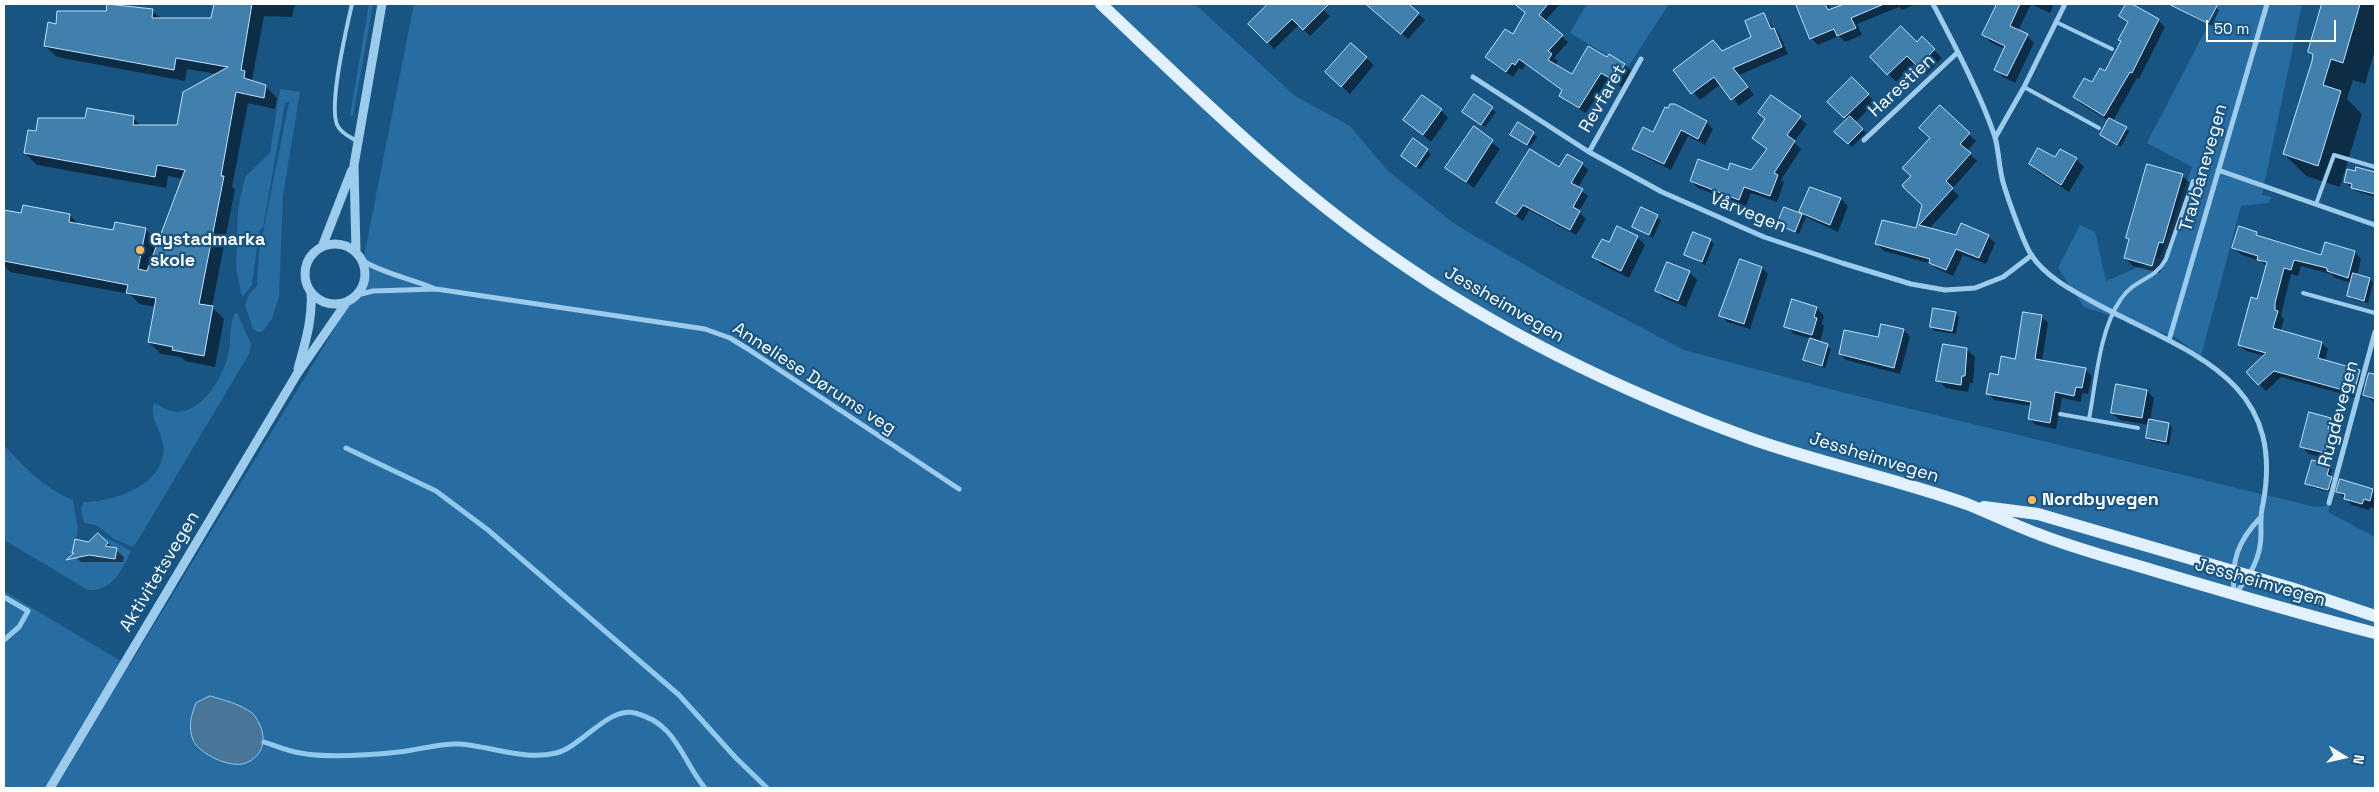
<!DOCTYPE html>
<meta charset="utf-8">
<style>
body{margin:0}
#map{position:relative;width:2379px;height:792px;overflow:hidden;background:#195583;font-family:"Space Grotesk",sans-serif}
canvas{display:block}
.frame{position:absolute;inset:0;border:5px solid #fff;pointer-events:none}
.north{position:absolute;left:2319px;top:732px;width:50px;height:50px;-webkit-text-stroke:4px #195583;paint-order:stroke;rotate:100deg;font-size:14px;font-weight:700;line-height:20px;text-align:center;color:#fff}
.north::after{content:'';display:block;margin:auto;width:18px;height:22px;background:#fff;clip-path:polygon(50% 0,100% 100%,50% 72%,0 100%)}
.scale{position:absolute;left:2206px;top:20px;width:130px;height:22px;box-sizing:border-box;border:2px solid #fff;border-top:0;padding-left:6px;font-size:15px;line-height:18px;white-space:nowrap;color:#fff;-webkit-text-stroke:4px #195583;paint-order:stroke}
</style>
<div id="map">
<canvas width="2379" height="792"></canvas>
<div class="frame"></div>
<div class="north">N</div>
<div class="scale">50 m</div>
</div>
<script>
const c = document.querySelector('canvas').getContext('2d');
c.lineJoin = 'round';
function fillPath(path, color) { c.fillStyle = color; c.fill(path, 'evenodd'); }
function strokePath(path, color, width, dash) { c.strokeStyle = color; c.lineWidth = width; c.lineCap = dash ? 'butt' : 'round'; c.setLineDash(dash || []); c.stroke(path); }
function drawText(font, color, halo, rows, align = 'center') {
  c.font = font + ' "Space Grotesk",sans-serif'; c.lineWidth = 4.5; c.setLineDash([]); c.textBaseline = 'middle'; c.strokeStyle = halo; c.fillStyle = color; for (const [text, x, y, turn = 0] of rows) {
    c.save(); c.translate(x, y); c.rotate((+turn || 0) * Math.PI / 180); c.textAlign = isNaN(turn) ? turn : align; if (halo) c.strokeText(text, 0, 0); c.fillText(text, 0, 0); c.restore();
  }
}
const green = new Path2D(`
 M369,4H373L353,116H350Z
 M414,4H1195L1295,96L1350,126L1388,171L1456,225L1558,284L1684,350L1845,393L2315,507L2330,505L2328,512L2375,537V788H4V591L129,666L357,292Z
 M1587,4H1669L1628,67L1570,33Z
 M2219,4H2302L2262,195L2272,197L2268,203L2241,206L2201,356L2175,337L2084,307L2058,268L2080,225L2095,232L2106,281L2160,258L2192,167L2147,143Z
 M280,89L300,92L283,195L279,297L272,319L262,332H258L253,329L245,305L249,294L257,286L259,253L289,102L285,103L263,227L259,231L252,285L242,297L236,267L238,210L243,185L246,176L270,153Z
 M235,313H237L251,344L249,354L135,545L133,547L114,539L96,525L84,523L81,508L84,502C115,502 168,484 163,444C161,429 149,418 154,403C161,406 168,411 176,412C203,413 225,374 229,351C231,338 229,326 235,313Z
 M4,445C25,468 44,488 73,500L78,529L73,553L89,555L96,554L101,536H103L131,551C122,570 112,592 88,590L4,540Z`);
const water = new Path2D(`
 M210,696C224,700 240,704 252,713C255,715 257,720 259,723C267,739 264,755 246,763C231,769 199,754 193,740C188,727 191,715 196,703Z`);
const shadow = new Path2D(`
 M108,4L153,11L161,19H212L215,4H295L292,17L264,16L252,80L265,86L277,98L275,109L248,103L232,187L235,189L212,307L224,319L215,367L185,361L181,357L161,354L149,342L156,307L139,304L130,294L10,272L4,265V211L22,215H70L79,225L114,231L145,229L157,241V249L183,179L168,176L166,188L37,165L25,153L37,132L133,118L141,126H178L217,74L187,69L185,81L57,57L45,46L57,25L105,12Z
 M1269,4H1324L1328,7L1324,10L1330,16L1310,36L1299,25L1274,49L1250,24Z
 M1368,4H1414L1411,7L1425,20L1408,39Z
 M1517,4H1560L1545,21L1568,42L1554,58L1558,61L1555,66L1572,76L1608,59L1625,65L1631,71L1622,87L1608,79L1586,113L1567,102L1560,96L1563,91L1526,64L1522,70L1519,68L1513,77L1493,64L1487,57L1513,36L1526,13Z
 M1797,4H1828L1831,10L1847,4H1916L1902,10L1899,7L1857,24L1862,35L1845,42L1839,36L1818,45L1811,38Z
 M1997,4H2031L2018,31L2027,35L2034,43L2015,83L2003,77L1996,70L2005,49L1990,42L1983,34Z
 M2031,4H2054L2050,13Z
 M2127,4L2158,20L2165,27L2139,79L2137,78L2113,121L2129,131L2121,147L2101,135L2109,121L2081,104L2074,97L2105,73L2122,42L2128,24L2120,16Z
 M2190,4H2209L2216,7L2219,10L2212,26L2190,15L2186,11Z
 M2324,4H2375V50L2365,84L2353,80L2347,99L2362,114L2340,187L2306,176L2284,154L2314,56L2309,52Z
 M1764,15L1780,36L1788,54L1739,75L1754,95L1739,106L1721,84L1700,100L1675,70L1713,41L1723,52L1753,38Z
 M1922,38L1942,58L1927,74L1916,62L1896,82L1872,57L1917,43Z
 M1351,44L1374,65L1350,94L1327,72Z
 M1852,79L1875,102L1855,123L1866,133L1852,147L1836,132L1848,120L1829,102Z
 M1474,96L1496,112L1485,127L1467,115Z
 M1772,97L1807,124L1794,142L1801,149L1781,180L1784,182L1777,202L1751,193L1746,206L1698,188L1691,181L1728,172H1752L1768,150L1753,138L1766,120Z
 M1675,106L1706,122L1713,129L1705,145L1688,136L1671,170L1641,155L1634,148L1653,134L1668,110Z
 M1940,107L1976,141L1967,151L1977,161L1952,189L1959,196L1929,229L1957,236H1988L1995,243L1986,264L1963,255L1953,276L1937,269L1932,264L1884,251L1877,244L1917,229L1923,205L1912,176L1932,139Z
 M1441,110L1448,118L1431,142L1405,120Z
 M1518,124L1537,137L1530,147L1515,138Z
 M1474,128L1500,149L1474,188L1447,168Z
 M1413,140L1431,154L1420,169L1406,159Z
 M2056,159H2076L2084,167L2069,192L2038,172L2030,164Z
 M1582,164L1588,170L1578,188L1588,196L1579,212L1586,219L1576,235L1529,210L1523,221L1497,203L1560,169Z
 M2357,169L2375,174V197L2356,191L2345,182L2356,173Z
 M2182,175L2190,183L2171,250L2166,249L2160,273L2133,266L2125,258L2130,240L2128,238Z
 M1841,199L1848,206L1838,232L1806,217L1799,234L1778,224L1785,208L1805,217L1801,212Z
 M1642,209L1661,220L1653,238L1633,227Z
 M2256,233L2261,238L2322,256L2326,243L2355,252L2361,259L2357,276L2370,279L2373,283L2368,303L2352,299L2348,295L2352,283L2335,278L2331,274L2301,266L2298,276L2291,274L2282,311L2281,316L2284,319L2280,332L2322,343L2328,349L2325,361L2355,370L2362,377L2360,383L2366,388L2367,383L2375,385V403L2362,393L2361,399L2281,377L2266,391L2248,372L2264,356L2246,351L2239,345L2258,300L2267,266L2260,261L2240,254L2234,248Z
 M1637,237L1645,245L1629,278L1602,265L1594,257Z
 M1710,240L1714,244L1705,265L1686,255Z
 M1741,261L1762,268L1768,274L1750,329L1727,322L1720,315Z
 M1689,272L1697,280L1686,307L1664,298L1656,291Z
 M1817,308L1824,316L1822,324L1824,326L1820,343L1831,349L1825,368L1808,363L1804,360L1811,339L1794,334L1786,326Z
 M1955,313L1959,317L1956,334L1935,331L1931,327Z
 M2024,313L2042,317L2048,323L2042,361L2085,369L2092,376L2088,394L2082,393L2081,402L2062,398L2056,429L2036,425L2029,418L2031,406L1994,400L1988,393L1999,376L2016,360Z
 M1904,330L1910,337L1900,374L1846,360L1840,354Z
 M1967,350L1975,357L1973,383H1970L1968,392L1946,388L1938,380Z
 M2147,391L2154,398L2150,421L2169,424L2172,428L2169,445L2151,441L2147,438L2149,425L2120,420L2112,413Z
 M2330,419L2338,427L2336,436L2338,438L2333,460L2309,454L2301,446Z
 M2329,466L2332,469L2330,477L2334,481L2331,492L2310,487L2307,483Z
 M2341,481L2375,491V509L2370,507L2369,510L2352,505L2338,492Z
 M98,535L124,557L123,562H81L74,555Z`);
const stream = new Path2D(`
 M346,448L436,491L488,530L679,695L735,757L767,788
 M4,597L28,611L19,627L4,640
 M264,742C276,746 288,751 300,753C327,758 371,755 399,752C418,750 440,743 459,744C491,746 524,761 556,753C581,747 609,706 635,713C677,723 682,761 705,788`);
const building = new Path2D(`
 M107,4L153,9L152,18H211L214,4H252L241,70L245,71L244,78L266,85L264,98L236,92L221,176H224L199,304L213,306L204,356L172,350L173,347L148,342L156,298L126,293L128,285L4,261V210L21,213L23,205L70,214L69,222L113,230L115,222L146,228L138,269L147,271L185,170L157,165L155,177L24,153L28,130L36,131L38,118H85L87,108L134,116L133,125H177L183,92L228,67L176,58L174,70L44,46L48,22L56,24L57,11H106Z
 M1268,4H1329L1303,30L1292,19L1267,43L1248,24Z
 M1366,4H1409L1419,13L1401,34Z
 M1515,4H1548L1539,15L1563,35L1548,51L1552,54L1548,60L1572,74L1588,46L1607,57L1609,54L1625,64L1615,81L1601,73L1579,108L1559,96L1562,90L1519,59L1515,65L1512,63L1506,72L1485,57L1505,29L1513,34L1525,13Z
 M1796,4H1825L1828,10L1844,4H1884L1851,18L1856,28L1837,36L1834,29L1810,39Z
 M1997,4H2020L2010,26L2028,34L2007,76L1994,70L2005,46L1982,35Z
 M2126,4H2132L2159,19L2132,73L2130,72L2104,116L2073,97L2084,78L2092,82L2100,68L2105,71L2121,41L2118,40L2128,22L2119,16Z
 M2169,4H2218L2208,23Z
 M2322,4H2360L2343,63L2331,59L2323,85L2341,91L2318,166L2283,154L2312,61L2313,54L2308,52Z
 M1764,13L1771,29L1774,28L1782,47L1733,68L1748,87L1731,100L1714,77L1691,94L1673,70L1713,40L1722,51L1751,37L1745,21Z
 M1901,26L1917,42L1922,36L1935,49L1918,67L1907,56L1887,75L1870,57Z
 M1351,43L1367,57L1341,87L1325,72Z
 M1852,77L1869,94L1844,118L1827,102Z
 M1474,94L1493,107L1481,125L1462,112Z
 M1422,95L1442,109L1423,135L1403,120Z
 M1771,95L1801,116L1787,135L1795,141L1774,173L1778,175L1770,196L1744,187L1739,200L1690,181L1698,159L1728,170L1730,163L1751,170L1767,149L1752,138L1765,119L1758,113Z
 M1670,104H1675L1707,121L1698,139L1681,130L1664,164L1632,149L1643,127L1653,132L1665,107L1668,108Z
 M1940,105L1970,133L1960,144L1971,153L1946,181L1953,188L1919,225L1956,235L1961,223L1989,235L1979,258L1956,249L1946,270L1929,263L1930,259L1875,244L1882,220L1916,228L1922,205L1904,188L1902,185L1911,176L1902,168L1930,138L1919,128Z
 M1850,116L1863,129L1848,144L1834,132Z
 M2109,118L2127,127L2117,145L2100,135Z
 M1518,122L1534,132L1527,145L1510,135Z
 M1474,126L1493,140L1466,182L1445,168Z
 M1413,138L1428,149L1416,167L1401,156Z
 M2038,148L2055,157L2060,149L2077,158L2061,185L2029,164Z
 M1530,149L1559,167L1567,154L1583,163L1571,183L1583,189L1573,207L1580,211L1570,230L1523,205L1516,215L1496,203Z
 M2147,164L2183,174L2163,243L2159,242L2152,266L2124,258L2129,239L2126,238Z
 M2356,167L2375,172V194L2351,188L2352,184L2344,182L2347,169L2355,171Z
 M1810,187L1841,198L1830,225L1799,212Z
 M1641,207L1658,215L1649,235L1632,227Z
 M1784,207L1802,214L1795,232L1777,224Z
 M1617,226L1638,236L1621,271L1592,257L1602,239L1609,242Z
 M2239,226L2257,232L2256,235L2321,255L2325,242L2355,251L2348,278L2327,271V268L2294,260L2291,270L2284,268L2275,303V310L2278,311L2273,328L2322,342L2318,358L2360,370L2354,393L2274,371L2258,385L2246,372L2266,353L2238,345L2251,297L2257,299L2267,262L2257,260L2258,256L2232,248Z
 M1693,232L1711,239L1702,262L1684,255Z
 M1740,259L1762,267L1744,324L1719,316Z
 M1667,262L1690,271L1678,301L1655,291Z
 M2353,273L2370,278L2364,301L2347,296Z
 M1792,299L1817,307L1814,317L1817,318L1812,335L1784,327Z
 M1933,308L1956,312L1952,331L1930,327Z
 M2023,312L2042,315L2035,359L2086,368L2082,388L2076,387L2074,396L2055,392L2050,423L2028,419L2031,402L1986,394L1990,373L1998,375L2001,356L2015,359Z
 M1881,324L1904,329L1894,368L1839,354L1844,330L1878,337Z
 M1810,338L1828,344L1822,366L1803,360Z
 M1943,344L1967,348L1965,376H1962L1961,385L1936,381Z
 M2369,373L2375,374V399L2363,395Z
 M2116,384L2147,390L2142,418L2111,413Z
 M2309,412L2331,418L2328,429H2331L2325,453L2300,447Z
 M2149,419L2169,423L2166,442L2146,438Z
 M2312,460L2330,465L2327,475L2332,477L2328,490L2305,484Z
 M2340,479L2373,489L2370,501L2364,499L2362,504L2344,499L2345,494L2336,492Z
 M98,533L108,543L105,546L117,548L115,559L89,555L66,560L74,553H72L75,539L88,542Z`);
const service = new Path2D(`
 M352,4C347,26 326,113 339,128C343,134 352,138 358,142
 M2056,22L2112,49
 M2024,87L2099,128
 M2316,204L2334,155L2375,167
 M2303,293L2375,313
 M2060,414L2138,428
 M2089,419C2096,383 2099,330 2121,299C2135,278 2154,281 2166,259L2193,181`);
const minor = new Path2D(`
 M1933,4C1955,46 1980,93 1995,137C1999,152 1999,168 2003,182C2007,196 2024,245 2032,256C2046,277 2073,291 2095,303C2185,352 2287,376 2263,504C2260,515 2261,523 2261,534C2261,558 2250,576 2235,594
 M1473,77L1589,152L1662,192L1764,237L1842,263L1911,284L1945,290L1975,288L2003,277L2032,255
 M1995,138L2024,87L2065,4
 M1864,140L1958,52
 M1589,152L1641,59
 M2218,170L2375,225
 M363,261C385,274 409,278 433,288
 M357,295L373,291L436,289L705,329L730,338L748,349L959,489
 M2169,340L2267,4
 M2329,503L2375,332
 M2234,592C2231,561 2238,541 2260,518`);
const tertiary = new Path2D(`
 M305 274a30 30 0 1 1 60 0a30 30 0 1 1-60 0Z
 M322,247L352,170
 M356,252L354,165L382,4
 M298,369C305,343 313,319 311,292
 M50,788L297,374L346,303`);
const primary = new Path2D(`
 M1101,4C1194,92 1285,183 1391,256C1502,334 1625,393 1752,439C1823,464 1897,479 1967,504C1992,514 2016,526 2041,535C2077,549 2115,559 2152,570C2226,592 2300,614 2375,633
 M1984,507L2038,514L2291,588L2375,616`);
const markers = [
 [140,250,5,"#ffba58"],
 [2032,500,5,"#ffba58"]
];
const streetNames = [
 ["Harestien",1902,86,-43],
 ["Revfaret",1603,99,-60],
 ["Travbanevegen",2204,168,-74],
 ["Vårvegen",1748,213,22],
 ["Jessheimvegen",1504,305,30],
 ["Anneliese Dørums veg",814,379,33],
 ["Rugdevegen",2339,414,-75],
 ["Jessheimvegen",1874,458,17],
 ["Aktivitetsvegen",160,572,-59],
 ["Jessheimvegen",2260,583,16]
];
const poiNames = [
 ["Gystadmarka",150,240],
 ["skole",150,261],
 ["Nordbyvegen",2042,500]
];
fillPath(green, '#276da1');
fillPath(water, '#497598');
strokePath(water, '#90c8ee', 1);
fillPath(shadow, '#0007');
strokePath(stream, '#90c8ee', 5);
fillPath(building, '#417fad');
strokePath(building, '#c2e2f9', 1);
strokePath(service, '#9dcbec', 4);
strokePath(minor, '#9dcbec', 5);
strokePath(tertiary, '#9dcbec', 9);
strokePath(primary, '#e2f1ff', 12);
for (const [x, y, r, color] of markers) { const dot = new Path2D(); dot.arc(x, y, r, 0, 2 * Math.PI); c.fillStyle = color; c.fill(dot); strokePath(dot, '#195583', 2); }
drawText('18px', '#fff', '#195583', streetNames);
drawText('bold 18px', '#fff', '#195583', poiNames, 'left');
</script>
